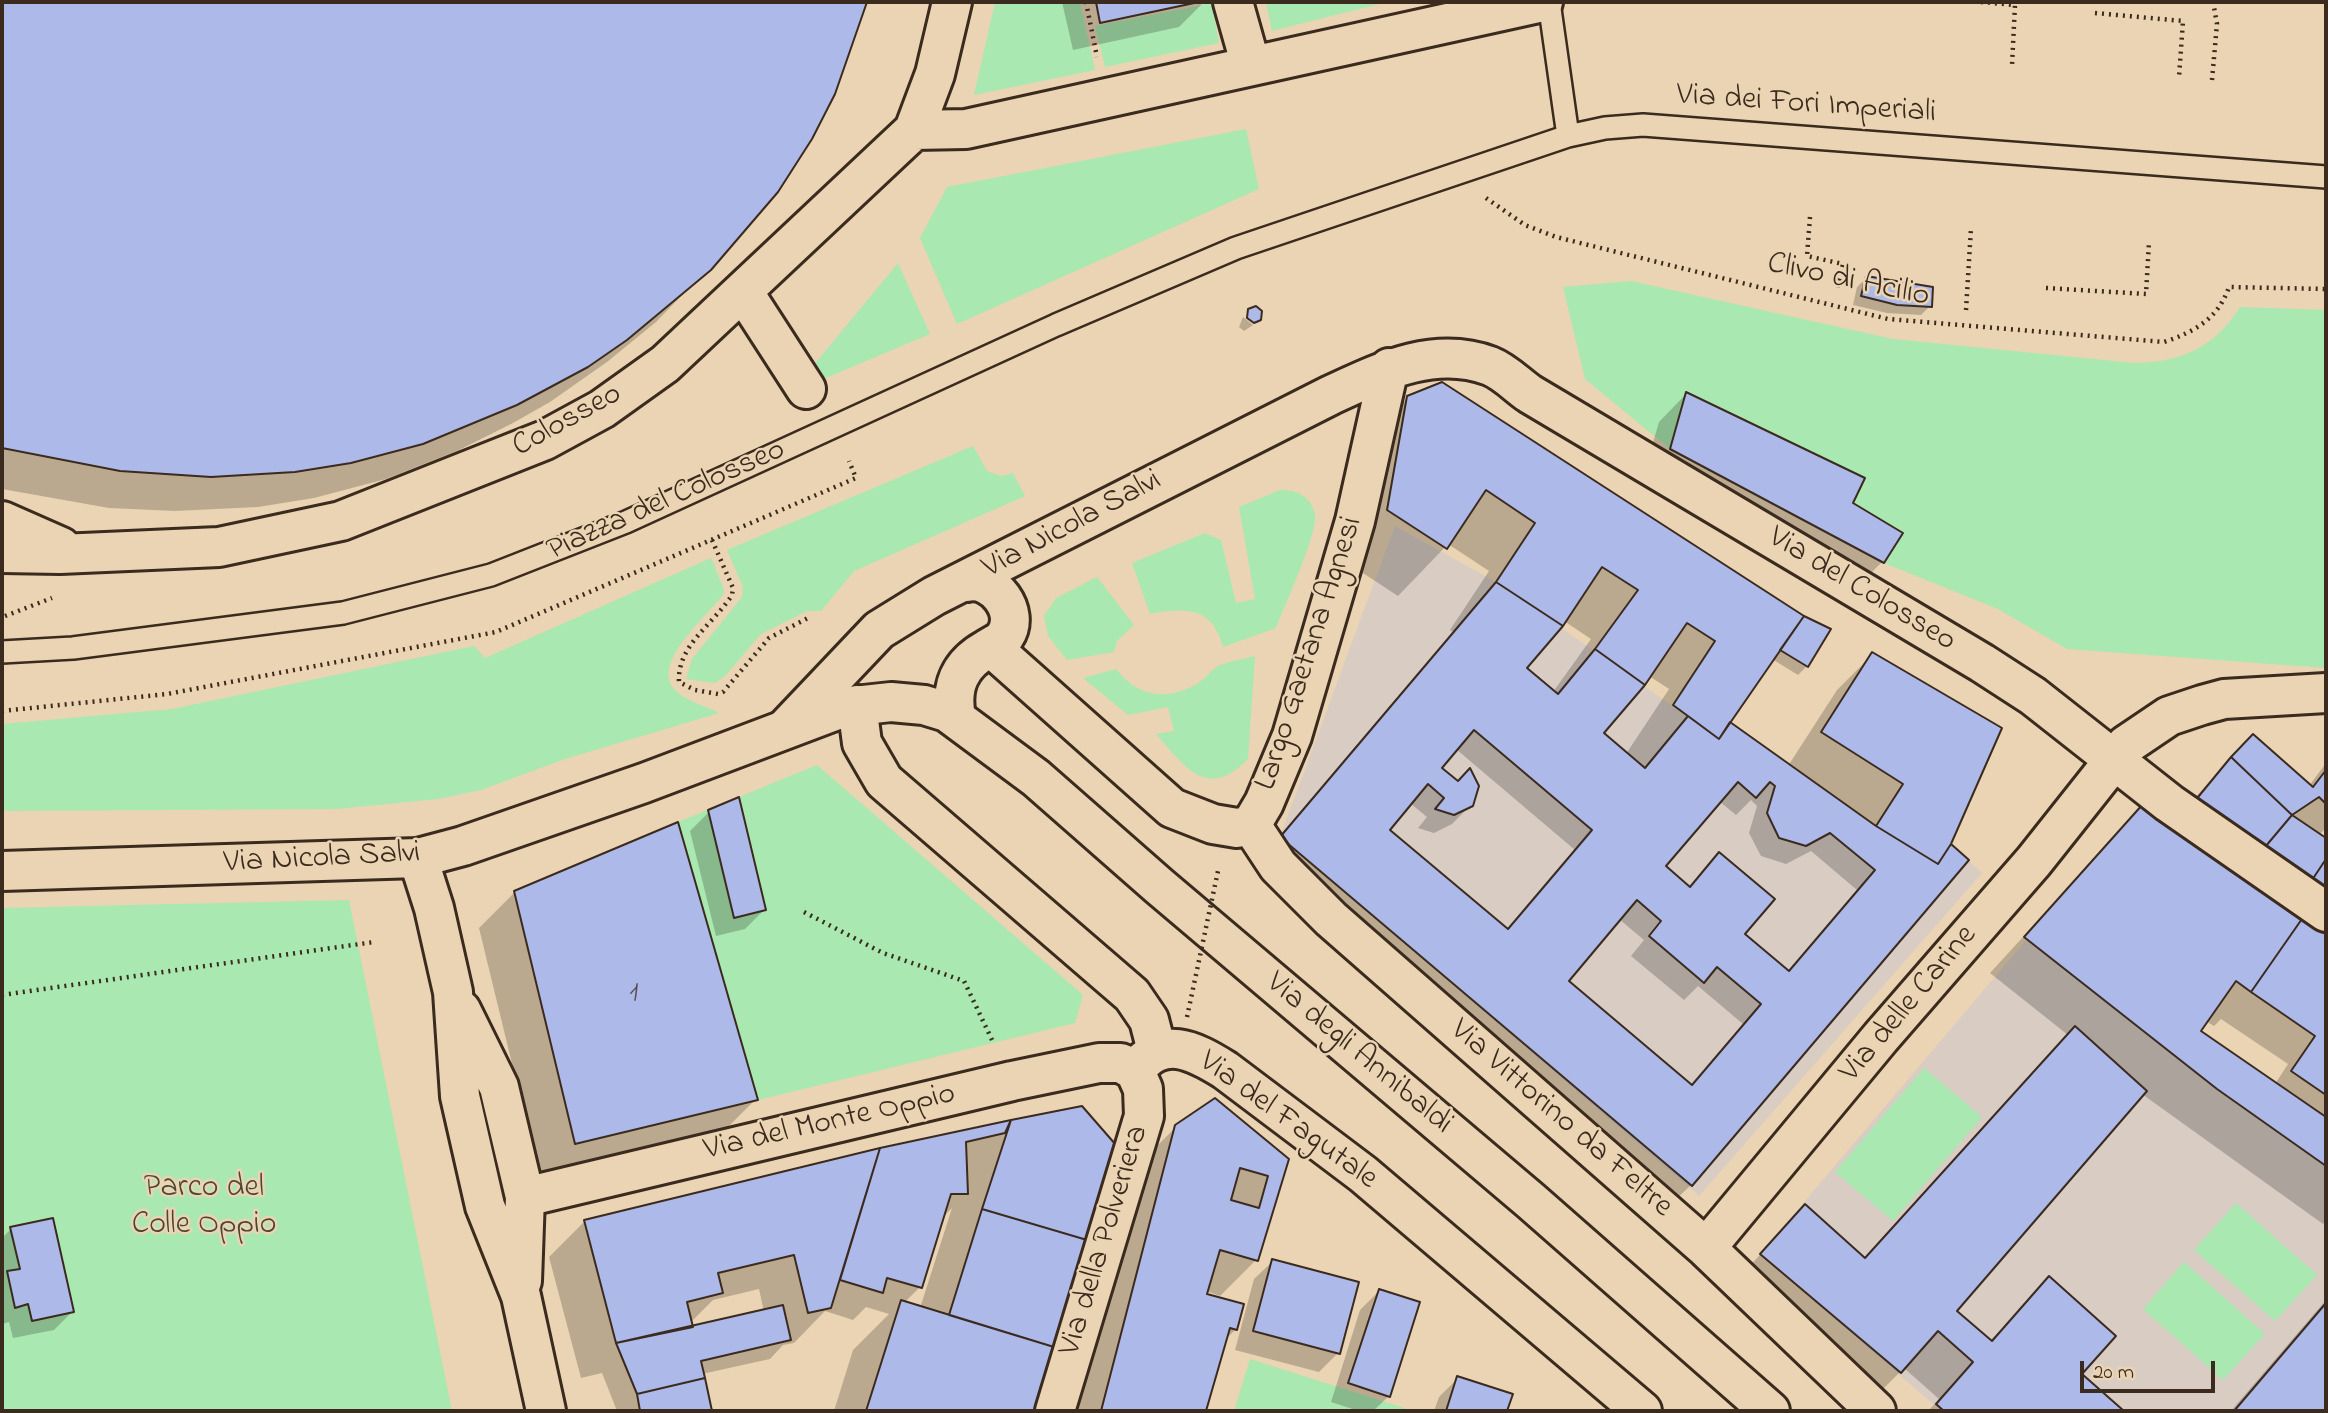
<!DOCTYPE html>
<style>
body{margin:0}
#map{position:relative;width:2328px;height:1413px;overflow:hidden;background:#ead4b3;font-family:"Indie Flower",sans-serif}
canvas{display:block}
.frame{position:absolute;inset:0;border:4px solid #3b2a1e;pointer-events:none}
.scale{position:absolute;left:2080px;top:1361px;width:135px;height:32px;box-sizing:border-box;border:4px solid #3b2a1e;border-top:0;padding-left:9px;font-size:21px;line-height:24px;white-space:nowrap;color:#3b2a1e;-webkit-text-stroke:5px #ead4b3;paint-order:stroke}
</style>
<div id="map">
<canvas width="2328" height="1413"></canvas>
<div class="frame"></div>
<div class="scale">20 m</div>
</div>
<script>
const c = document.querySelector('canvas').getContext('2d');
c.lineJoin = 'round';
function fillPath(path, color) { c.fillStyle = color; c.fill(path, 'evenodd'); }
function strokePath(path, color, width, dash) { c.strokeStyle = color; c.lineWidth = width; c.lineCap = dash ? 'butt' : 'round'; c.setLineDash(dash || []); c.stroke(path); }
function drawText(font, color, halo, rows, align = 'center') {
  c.font = font + ' "Indie Flower",sans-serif'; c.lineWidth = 5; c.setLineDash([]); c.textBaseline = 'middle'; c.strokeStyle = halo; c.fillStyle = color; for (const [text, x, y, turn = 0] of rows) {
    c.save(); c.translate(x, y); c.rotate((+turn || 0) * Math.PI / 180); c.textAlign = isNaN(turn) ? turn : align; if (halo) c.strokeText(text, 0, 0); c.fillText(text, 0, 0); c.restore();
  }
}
const built = new Path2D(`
 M1395,526L1496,582L1718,738L1938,864L1951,844L1982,873L1699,1196L1280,837Z
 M2027,939L2326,1167V1411H1941L1760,1254Z`);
const green = new Path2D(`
 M995,2H1080L1095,70L974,95Z
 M1266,2H1387L1272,31Z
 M1212,3L1219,43L1105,67L1095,26Z
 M1246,129L1259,189L957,324L920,238L947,187Z
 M898,263L930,334L821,380L813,366Z
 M1631,281L1893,339L2135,363C2182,362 2215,347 2240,307L2326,310V668L2067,649L1998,609L1884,563L1902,533L1853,503L1864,477L1687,392L1670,449L1585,379L1563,287Z
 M973,446L987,471L1001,476L1013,473L1025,496L854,571L821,611H807L761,634L725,676L715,683L686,679L692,659L742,597L743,587L727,550Z
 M1280,490C1297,489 1312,497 1315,515C1318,533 1284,607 1276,628L1223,647C1213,607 1186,607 1150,614L1132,563L1205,533L1221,540L1236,603L1255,599L1239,507Z
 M711,558L724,589L723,595C707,616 650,663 675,690C684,700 706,706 719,713L565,759L481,790L438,799L336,809L2,811V724L172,709L474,646L485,658Z
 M1097,577L1134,625L1117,641L1114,652L1067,660L1048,636L1044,616L1056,598Z
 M1255,656L1248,759C1207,801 1185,767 1156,734L1174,731L1168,707L1128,715L1083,678L1116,669C1137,697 1167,701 1197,684C1205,679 1210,671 1218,666C1229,661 1244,659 1255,656Z
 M817,765L1083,995L1075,1023L758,1100L678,822Z
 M349,900L452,1411H2V908Z
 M1924,1068L1982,1117L1893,1221L1835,1172Z
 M2236,1203L2317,1275L2275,1321L2194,1250Z
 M2184,1262L2265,1334L2223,1380L2143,1309Z
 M1250,1359L1414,1411H1234Z`);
const shadow = new Path2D(`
 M2,2H865L861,19L751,224L656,322L607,362L550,402L513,423L457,451L386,479L314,498L258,507L175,511L109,508L2,489Z
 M1062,2H1204L1179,27L1073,50Z
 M1866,278L1930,306L1921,315L1887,313L1853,305L1857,287Z
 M1243,317L1253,325L1244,331L1239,327Z
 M1686,394L1850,504L1882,562L1854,590L1643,477L1659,422Z
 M1408,398L1807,666L1798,675L1772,659L1723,729L1788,766L1837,690L1872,655L2000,728L1691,1185L1672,1203L1262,857L1453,632L1450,630L1489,571L1448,544L1398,596L1340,558L1360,446ZM1564,621L1591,639L1553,692L1524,668ZM1649,676L1669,689L1626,754L1602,733ZM1456,749L1575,850L1507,930L1387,830L1410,803L1427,817L1418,828L1434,833L1452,824L1471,805L1440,768ZM1751,800L1757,806L1749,833L1761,856L1786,864L1811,851L1857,890L1788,972L1743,934L1719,854L1688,888L1663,866L1719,801L1736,815ZM1619,919L1644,940L1631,956L1684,1000L1698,986L1743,1024L1691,1086L1566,981Z
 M2326,763V828L2319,835L2326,840V927L2265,891L2326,933V1220L2323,1224L2142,1094L1954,1311L1990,1341L2049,1279L2079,1374L2121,1411H1928L1939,1399L1904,1368L1865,1407L1726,1291L1805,1207L1863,1259L2068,1035L1990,973L2143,806L2171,825L2225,764L2309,786ZM2221,1019L2288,1064L2275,1084L2199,1031L2206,1021L2214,1026Z
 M709,812L764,910L745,929L716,936L690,831Z
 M515,892L756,1099L720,1135L540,1179L479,928Z
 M1012,1121L1114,1145L1033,1411H834L853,1350L889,1314L866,1307L853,1320L825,1311L794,1343L783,1345L770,1359L702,1374L711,1411H617L602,1373L581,1378L549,1257L585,1221ZM952,1208L920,1308L904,1303L920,1287L942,1218ZM759,1289L764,1312L691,1328L690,1323L713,1300Z
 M1176,1127L1287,1159L1256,1260L1220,1296L1206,1291L1205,1295L1236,1329L1224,1341L1204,1411H1076L1140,1163Z
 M11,1229L73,1311L54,1330L13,1338L9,1322L2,1324V1238Z
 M1273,1261L1338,1353L1319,1372L1235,1350L1254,1279Z
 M1379,1291L1389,1396L1373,1411H1359L1331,1402L1360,1310Z
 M2326,1300V1411H2231Z
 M1458,1378L1511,1395L1505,1411H1434L1439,1397Z`);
const building = new Path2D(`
 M2,2H867L835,94L812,139L778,192L711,270L627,340L588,367L517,405L423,444L351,463L295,472L211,477L120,471L2,448Z
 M1096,2H1199L1100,23Z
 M1866,276L1933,287L1932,307L1897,305L1861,296Z
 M1256,306L1262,311L1261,320L1254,323L1247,318L1248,309Z
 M1442,382L1804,616L1719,739L1673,705L1715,641L1687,623L1645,685L1595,649L1638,590L1602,567L1563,626L1496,582L1535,523L1486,490L1447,549L1387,510L1407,396Z
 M1686,392L1865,478L1853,503L1903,533L1884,563L1670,449Z
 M1496,582L1563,626L1527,668L1558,694L1595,649L1645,685L1604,733L1645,768L1688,716L1719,739L1730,722L1876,826L1938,864L1951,844L1969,860L1692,1186L1280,837ZM1474,730L1592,830L1508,929L1390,830L1428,784L1444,798L1435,809L1454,815L1473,806L1479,786L1470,768L1458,781L1442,768ZM1738,782L1756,798L1770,782L1775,786L1767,813L1779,838L1806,846L1830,833L1875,870L1789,971L1745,934L1775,899L1719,852L1690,887L1666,866ZM1637,900L1661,921L1649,936L1704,983L1717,967L1761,1004L1692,1085L1569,981Z
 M1804,616L1831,629L1808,667L1780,650Z
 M1872,652L2002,728L1951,844L1938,864L1876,826L1903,784L1821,732Z
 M2253,734L2313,787L2326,770V804L2319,797L2292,815L2231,757Z
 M2231,757L2292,815L2260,853L2194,802Z
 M739,797L766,910L734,918L708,810Z
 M2143,804L2304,916L2251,992L2236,981L2201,1031L2326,1117V1166L2217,1089L2024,937Z
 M2292,815L2326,838V859L2310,883L2260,853Z
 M678,822L758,1100L575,1144L514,891Z
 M2326,859V894L2310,883Z
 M2304,916L2326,931V1095L2291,1071L2315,1036L2251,992Z
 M2075,1026L2147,1091L1957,1311L1992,1341L2049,1276L2116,1336L2082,1374L2124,1411H1944L1936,1404L1973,1362L1938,1331L1901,1373L1760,1254L1805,1204L1865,1258Z
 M1215,1098L1289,1159L1258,1261L1220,1250L1207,1294L1244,1304L1237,1330L1230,1328L1206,1411H1101L1175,1125ZM1240,1168L1268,1176L1259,1208L1231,1200Z
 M1082,1106L1116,1145L1087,1240L982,1209L1011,1120Z
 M1011,1120L1005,1133L966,1142L968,1194H951L922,1288L887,1278L883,1293L840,1280L880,1148Z
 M880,1148L831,1308L808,1313L794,1255L718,1273L723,1293L687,1302L693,1327L616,1343L584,1220Z
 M982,1209L1087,1240L1054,1347L949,1315Z
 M53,1218L74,1312L32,1321L28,1304L15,1308L7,1271L20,1269L10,1227Z
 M1272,1259L1359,1282L1340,1354L1253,1331Z
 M1379,1289L1420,1302L1390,1397L1348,1383Z
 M901,1300L1054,1347L1035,1411H866Z
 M2326,1303V1411H2234Z
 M783,1305L791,1340L701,1361L705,1378L637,1394L616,1343Z
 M1457,1376L1513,1394L1507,1411H1446Z
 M705,1378L712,1411H640L637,1394Z`);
const path = new Path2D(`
 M1086,2L1097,57
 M1981,2L2015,5L2012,65
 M2095,13L2183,21L2179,77
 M2212,80L2217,24L2213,2
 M1486,198L1525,225L1556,237L1888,319L2164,342C2194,332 2218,319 2229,287L2326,289
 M1810,217L1807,256L1843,264L1837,290
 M2046,288L2146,294L2149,242
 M1966,310L1971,228
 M712,540L733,588L732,595C714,624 677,645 679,682L695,690L718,694L723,692L769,638L810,617
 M5,616L52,598
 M2,711L167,694L496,632L856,478L849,461
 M804,912L883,953L964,981L993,1042
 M2,995L374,942`);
const lane = new Path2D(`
 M1549,2L1568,136
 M2,652L73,648L343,613L491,575L626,522L1056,325L1236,248L1568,136L1605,128L1643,125L2326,177`);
const street = new Path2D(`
 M1233,2L1251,66
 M914,130L966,129L1543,2
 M744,293L806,389
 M2,521L61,547
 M2,553L60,554L219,547L341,521L545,440L602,409L665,364L914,130L935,74L952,2
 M991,647L1172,808L1213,824L1237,828L1251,825L1264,803L1292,736L1355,521L1389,368
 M857,705L862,743L884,781L1132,995L1149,1020L1157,1051
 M956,717C950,686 960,664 987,649C993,645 1001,642 1005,636C1021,612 994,576 967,582
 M787,727L879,630L934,596L1331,395C1381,372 1434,345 1490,366C1505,372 1517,385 1530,394L1982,663L2033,696L2169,803L2326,912
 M1251,825L1278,866L1331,919L1706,1248L1876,1411
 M418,858L434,908L453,992L460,1096L485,1206L521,1296L546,1411
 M461,1010L499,1087L525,1197L522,1281
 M1135,1071C1162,1034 1193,1050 1225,1070L1363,1174L1642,1411
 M525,1197L1012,1081L1099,1063H1121L1135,1071
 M1706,1248L1881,1037L2034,861L2126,745L2169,716L2202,705L2224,699L2326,693
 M1055,1411L1144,1116L1143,1089L1135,1071`);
const secondary = new Path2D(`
 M2,871L418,858L463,846L644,783L845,707L891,702L924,705L947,712L1036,778L1159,886L1531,1201L1770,1411`);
const pathBridge = new Path2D(`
 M1187,1017L1218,871`);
const numberNames = [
 ["1",634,995]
];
const streetNames = [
 ["Via dei Fori Imperiali",1806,106,4],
 ["Clivo di Acilio",1848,282,12],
 ["Colosseo",568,422,-29],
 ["Piazza del Colosseo",667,502,-24],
 ["Via Nicola Salvi",1073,526,-28],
 ["Via del Colosseo",1861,591,31],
 ["Largo Gaetana Agnesi",1311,654,-72],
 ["Via Nicola Salvi",322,860,-3],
 ["Via delle Carine",1910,1005,-50],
 ["Via degli Annibaldi",1358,1055,40],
 ["Via Vittorino da Feltre",1560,1120,41],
 ["Via del Fagutale",1287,1122,36],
 ["Via del Monte Oppio",830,1124,-13],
 ["Via della Polveriera",1106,1241,-73]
];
const parkNames = [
 ["Parco del",204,1190],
 ["Colle Oppio",204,1227]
];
fillPath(built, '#d8ccc3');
fillPath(green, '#a9e8b0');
fillPath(shadow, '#0003');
fillPath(building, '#adb9e9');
strokePath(building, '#3b2a1e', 2);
strokePath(lane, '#3b2a1e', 26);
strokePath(street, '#3b2a1e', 44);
strokePath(secondary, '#3b2a1e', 44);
strokePath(path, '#3b2a1e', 4.5, [2, 5]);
strokePath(lane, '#ead4b3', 21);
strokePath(street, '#ead4b3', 38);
strokePath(secondary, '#ead4b3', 38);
strokePath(pathBridge, '#3b2a1e', 4.5, [2, 5]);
drawText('28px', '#584e51', null, numberNames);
drawText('32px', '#3b2a1e', '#ead4b3', streetNames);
drawText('32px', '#4c4634', '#ead4b3', parkNames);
</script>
